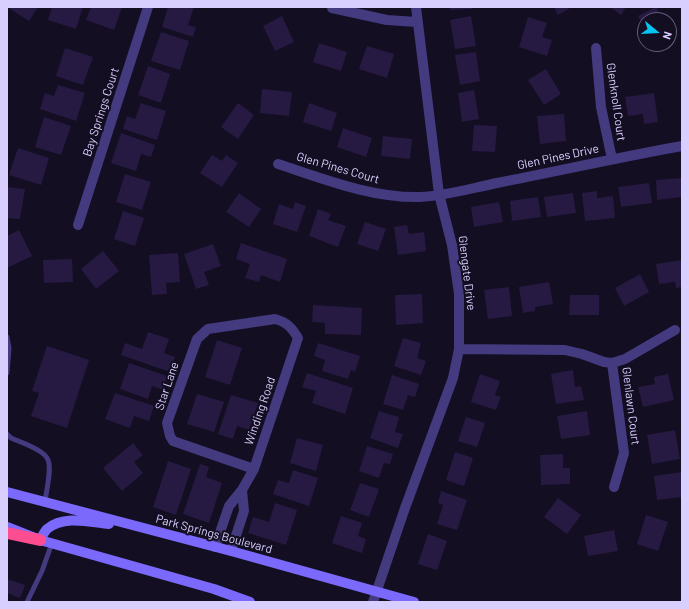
<!DOCTYPE html>
<style>
body{margin:0}
#map{position:relative;width:689px;height:609px;overflow:hidden;background:#130e21;font-family:Barlow,sans-serif}
canvas{display:block}
.frame{position:absolute;inset:0;border:8px solid #d9cffe;pointer-events:none}
.north{position:absolute;left:637px;top:12px;width:40px;height:40px;box-sizing:border-box;background:#130e21;border:1px solid #625b79;border-radius:50%;rotate:108deg;font-size:11px;font-weight:700;line-height:16px;text-align:center;color:#d9cffe}
.north::after{content:'';display:block;margin:auto;width:14px;height:18px;background:#06c5f3;clip-path:polygon(50% 0,100% 100%,50% 72%,0 100%)}
</style>
<div id="map">
<canvas width="689" height="609"></canvas>
<div class="frame"></div>
<div class="north">N</div>
</div>
<script>
const c = document.querySelector('canvas').getContext('2d');
c.lineJoin = 'round';
function fillPath(path, color) { c.fillStyle = color; c.fill(path, 'evenodd'); }
function strokePath(path, color, width, dash) { c.strokeStyle = color; c.lineWidth = width; c.lineCap = dash ? 'butt' : 'round'; c.setLineDash(dash || []); c.stroke(path); }
function drawText(font, color, halo, rows, align = 'center') {
  c.font = font + ' Barlow,sans-serif'; c.lineWidth = 4; c.setLineDash([]); c.textBaseline = 'middle'; c.strokeStyle = halo; c.fillStyle = color; for (const [text, x, y, turn = 0] of rows) {
    c.save(); c.translate(x, y); c.rotate((+turn || 0) * Math.PI / 180); c.textAlign = isNaN(turn) ? turn : align; if (halo) c.strokeText(text, 0, 0); c.fillText(text, 0, 0); c.restore();
  }
}
const building = new Path2D(`
 M7,7H38L29,21Z
 M52,7H83L76,29L48,20Z
 M91,7H122L114,30L86,20Z
 M168,7H194L188,25L196,27L193,37L162,27Z
 M450,7H472V9L450,10Z
 M554,7H568L569,9L558,15Z
 M610,7H626L621,15Z
 M656,7L662,20H645V30L638,16Z
 M282,16L294,42L275,51L263,26Z
 M471,16L476,46L455,49L450,20Z
 M528,17L547,23L542,37L552,40L547,56L519,47Z
 M161,32L189,41L180,70L151,61Z
 M319,43L347,52L341,71L313,62Z
 M367,46L394,54L387,78L359,69Z
 M65,48L93,57L83,85L56,76Z
 M476,52L480,81L460,85L455,55Z
 M148,66L170,74L161,103L138,95Z
 M546,69L561,94L544,105L528,80Z
 M58,85L85,93L76,121L40,109L45,93L54,96Z
 M262,89L292,92L289,116L260,113Z
 M474,90L479,119L462,122L458,93Z
 M654,93L658,122L644,124L643,114L628,116L625,97Z
 M141,103L166,111L157,140L123,129L127,116L135,119Z
 M238,103L254,115L238,139L221,127Z
 M309,103L337,113L331,131L303,122Z
 M564,114L566,141L540,144L537,116Z
 M44,117L71,126L61,155L35,147Z
 M474,125L497,126L495,152L472,151Z
 M343,128L372,138L366,157L337,147Z
 M121,133L155,145L151,157L141,154L136,171L111,163Z
 M383,136L412,139L410,159L381,156Z
 M18,148L49,158L41,185L9,175Z
 M212,155L222,161L226,155L238,163L222,187L200,173Z
 M125,174L151,182L142,210L116,202Z
 M682,178V197L657,200L656,180Z
 M649,183L652,203L621,207L618,187Z
 M7,187L25,189L20,219L7,218Z
 M597,191V198L613,196L615,218L585,221L582,193Z
 M239,193L261,209L249,227L226,212Z
 M573,193L576,213L547,217L544,197Z
 M538,197L541,217L512,221L510,201Z
 M295,202L306,206L297,232L273,224L279,204L293,209Z
 M499,202L503,222L474,227L471,207Z
 M318,209L331,214L328,220L346,226L338,247L309,236Z
 M123,211L144,218L135,246L114,239Z
 M365,222L386,229L378,251L357,244Z
 M407,225L409,234L424,232L426,251L398,255L394,227Z
 M19,230L32,256L7,268V236Z
 M241,243L287,259L280,282L261,275L259,282L245,278L250,264L236,259Z
 M213,244L221,266L204,272L209,285L196,289L184,254Z
 M103,251L119,271L96,289L81,269Z
 M178,253L180,282L166,283L167,294L152,295L149,255Z
 M72,259L73,282L44,283L43,260Z
 M682,260V287L676,288L675,282L659,284L656,264Z
 M640,274L649,292L624,306L615,288Z
 M549,282L553,304L535,307V311L523,313L519,287Z
 M509,287L512,316L488,319L484,290Z
 M422,294L423,323L396,325L395,295Z
 M570,295H599V315H569Z
 M313,305L362,308L361,335L325,334V323L312,322Z
 M148,332L169,339L164,353L175,357L170,372L121,355L125,343L142,349Z
 M403,338L421,343L417,358L426,361L421,375L394,366Z
 M217,340L242,348L230,385L205,377Z
 M318,343L360,356L355,372L351,370L348,379L322,371L325,360L314,356Z
 M47,346L89,360L67,428L31,416L39,393L32,391Z
 M129,363L167,376L163,390L152,386L148,399L120,389Z
 M573,370L575,387L581,386L584,400L556,404L551,374Z
 M307,373L353,388L345,414L312,403L316,391L302,387Z
 M480,374L500,381L495,395L501,397L496,410L471,402Z
 M668,374L674,400L643,407L638,387L655,384L654,377Z
 M392,375L419,384L415,397L408,395L403,410L383,404Z
 M115,393L154,406L149,421L134,416L130,428L105,419Z
 M197,394L224,402L214,432L187,424Z
 M231,395L258,403L249,430L237,426L233,439L218,434Z
 M379,411L399,417L395,432L403,434L398,448L370,438Z
 M587,411L590,435L561,439L557,416Z
 M466,417L485,423L477,447L458,441Z
 M675,430L680,459L652,464L647,435Z
 M297,438L323,445L316,471L290,463Z
 M133,443L143,455L134,462L143,473L122,491L103,468Z
 M367,446L393,454L390,464L384,463L379,478L359,471Z
 M455,452L473,458L464,486L446,480Z
 M563,454V468H570V484L541,485L540,455Z
 M168,461L191,469L176,515L153,507Z
 M200,464L209,467L206,477L222,483L209,523L183,514Z
 M293,470L318,478L309,506L273,494L278,480L289,483Z
 M682,472V497L657,500L654,476Z
 M360,483L379,489L369,517L350,510Z
 M441,491L467,500L457,530L437,524L443,505L438,503Z
 M558,498L581,515L567,534L544,517Z
 M275,503L297,510L286,545L248,533L253,517L269,522Z
 M646,515L668,522L658,551L637,544Z
 M341,516L362,523L358,536L366,539L362,553L332,543Z
 M614,530L618,551L588,556L584,536Z
 M428,534L447,541L437,570L418,564Z
 M7,579L25,585L20,598L7,593Z`);
const service = new Path2D(`
 M7,337L9,348L7,373
 M7,434L11,438C20,442 45,450 48,460C52,469 46,492 45,502
 M27,602L42,571L52,543`);
const minor = new Path2D(`
 M332,8L387,20L417,22
 M596,48L601,107L612,159
 M278,164C324,179 371,198 420,197C446,196 472,188 497,183C559,171 620,157 682,146
 M78,225L148,7
 M459,349L565,350L582,354L604,362L612,363L625,359L675,330
 M612,363L624,453L614,487
 M215,547L229,506L242,490L254,469L298,338C292,328 287,322 275,319L208,329L197,339L167,423L170,436L173,441L254,469
 M231,551L244,511L242,490
 M373,602L405,508L453,378L459,349V294L452,245L439,194L416,7`);
const secondary = new Path2D(`
 M7,492L231,551L414,602
 M7,527L40,540L214,589L250,602
 M40,540C42,537 44,532 47,529C64,515 89,522 109,524`);
const motorway = new Path2D(`
 M7,533L40,540`);
const streetNames = [
 ["Glenknoll Court",616,102,82],
 ["Bay Springs Court",101,112,-72],
 ["Glen Pines Drive",558,157,-12],
 ["Glen Pines Court",338,168,16],
 ["Glengate Drive",467,273,83],
 ["Star Lane",167,386,-71],
 ["Glenlawn Court",631,406,83],
 ["Winding Road",260,411,-71],
 ["Park Springs Boulevard",214,534,15]
];
fillPath(building, '#261a42');
strokePath(service, '#433a7f', 5);
strokePath(minor, '#433a7f', 10);
strokePath(secondary, '#7a69fb', 10);
strokePath(motorway, '#fb4d90', 12);
drawText('12px', '#d9cffe', '#130e21', streetNames);
</script>
